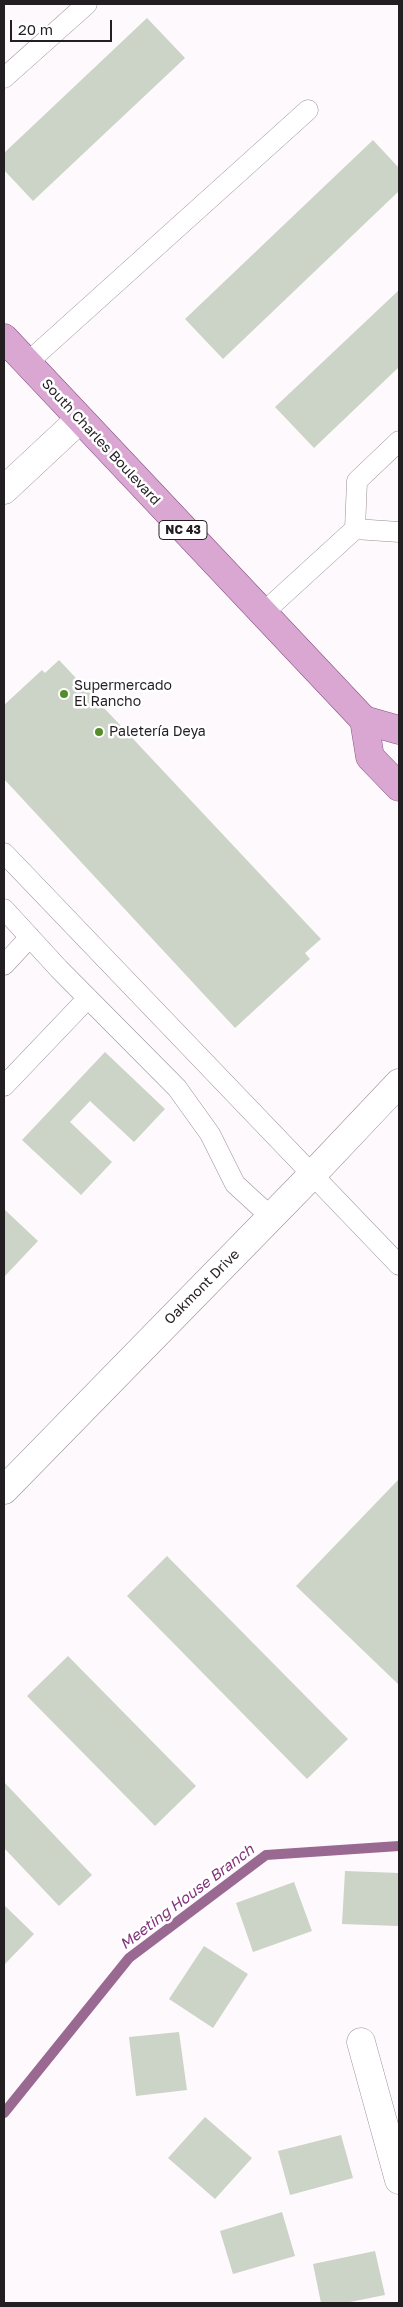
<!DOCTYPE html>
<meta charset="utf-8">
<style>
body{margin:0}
#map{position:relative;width:403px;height:2307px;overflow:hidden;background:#fef9fd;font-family:"Golos Text",sans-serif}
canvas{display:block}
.frame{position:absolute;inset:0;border:5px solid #231e22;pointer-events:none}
.scale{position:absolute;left:10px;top:20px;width:102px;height:22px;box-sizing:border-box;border:2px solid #231e22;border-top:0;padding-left:6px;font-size:15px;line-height:18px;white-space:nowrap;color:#231e22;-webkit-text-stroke:4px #fff;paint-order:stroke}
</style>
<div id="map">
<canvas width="403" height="2307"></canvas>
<div class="frame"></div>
<div class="scale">20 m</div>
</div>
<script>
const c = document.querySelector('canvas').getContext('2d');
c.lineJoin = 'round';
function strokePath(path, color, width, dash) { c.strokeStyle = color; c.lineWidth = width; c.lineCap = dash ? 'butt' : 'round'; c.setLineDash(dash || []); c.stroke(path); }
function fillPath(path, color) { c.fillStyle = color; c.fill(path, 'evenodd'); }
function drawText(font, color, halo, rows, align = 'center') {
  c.font = font + ' "Golos Text",sans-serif'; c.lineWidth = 5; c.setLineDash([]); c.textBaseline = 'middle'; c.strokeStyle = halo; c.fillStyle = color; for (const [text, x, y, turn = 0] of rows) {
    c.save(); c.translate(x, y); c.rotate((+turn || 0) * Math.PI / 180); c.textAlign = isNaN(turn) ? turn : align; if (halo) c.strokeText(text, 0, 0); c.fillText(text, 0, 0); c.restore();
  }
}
const stream = new Path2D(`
 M4,2113L129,1958L266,1855L399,1846`);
const building = new Path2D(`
 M147,18L185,58L33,201L4,170V153Z
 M373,140L399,168V191L223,359L185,319Z
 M399,290V367L314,448L275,407Z
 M59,660L321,939L305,953L310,959L235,1028L4,779V705L42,670L45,673Z
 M105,1052L165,1109L134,1142L90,1101L70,1122L112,1162L81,1195L22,1140Z
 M4,1209L38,1241L4,1277Z
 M399,1479V1685L296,1586Z
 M167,1556L348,1739L307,1779L127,1596Z
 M68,1656L196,1786L155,1826L27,1696Z
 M4,1782L92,1875L59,1906L4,1848Z
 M345,1871L399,1873V1926L342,1924Z
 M294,1882L312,1931L253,1952L236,1903Z
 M4,1905L34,1934L4,1965Z
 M204,1946L248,1974L213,2028L169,1999Z
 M179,2032L187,2090L136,2096L129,2037Z
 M205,2117L252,2158L215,2199L168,2158Z
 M341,2135L353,2178L290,2195L278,2151Z
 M282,2212L295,2256L233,2274L220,2231Z
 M375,2251L385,2295L345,2303H321L313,2264Z`);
const lane = new Path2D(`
 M4,78L87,4
 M27,363L308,110
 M355,529L399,532
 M263,613L355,529L357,481L399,441
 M4,853L399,1265
 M4,909L59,969L177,1088L210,1134L235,1184L271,1217
 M4,965L30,937
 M4,1086L88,998`);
const street = new Path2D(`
 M4,490L79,420
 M4,1490L312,1175L399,1083
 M361,2042L399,2180`);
const primary = new Path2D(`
 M4,338L364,720L399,730
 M364,720L370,757L399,787`);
const markers = [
 [64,694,5,"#538c28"],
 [99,732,5,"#538c28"]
];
const shields = [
 [183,530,48]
];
const shieldNames = [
 ["NC 43",183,530]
];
const streetNames = [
 ["South Charles Boulevard",101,442,47],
 ["Oakmont Drive",202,1287,-45]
];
const poiNames = [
 ["Supermercado",74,686],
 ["El Rancho",74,702],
 ["Paletería Deya",109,732]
];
const waterNames = [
 ["Meeting House Branch",187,1897,-37]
];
strokePath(stream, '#996992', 10);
fillPath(building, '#cbd4c6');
strokePath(lane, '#9a8e98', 21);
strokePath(street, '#9a8e98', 29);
strokePath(primary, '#885181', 29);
strokePath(lane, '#fff', 20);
strokePath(street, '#fff', 28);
strokePath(primary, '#d9a7d2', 28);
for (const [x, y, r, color] of markers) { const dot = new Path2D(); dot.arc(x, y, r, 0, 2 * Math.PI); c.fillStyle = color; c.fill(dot); strokePath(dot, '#fff', 2); }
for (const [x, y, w] of shields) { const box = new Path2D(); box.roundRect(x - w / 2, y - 9.5, w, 19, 4); c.fillStyle = '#fff'; c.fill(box); strokePath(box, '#231e22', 1); }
drawText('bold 12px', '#231e22', null, shieldNames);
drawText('14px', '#231e22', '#fff', streetNames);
drawText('14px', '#231e22', '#fff', poiNames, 'left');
drawText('italic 15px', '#83337b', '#fff', waterNames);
</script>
